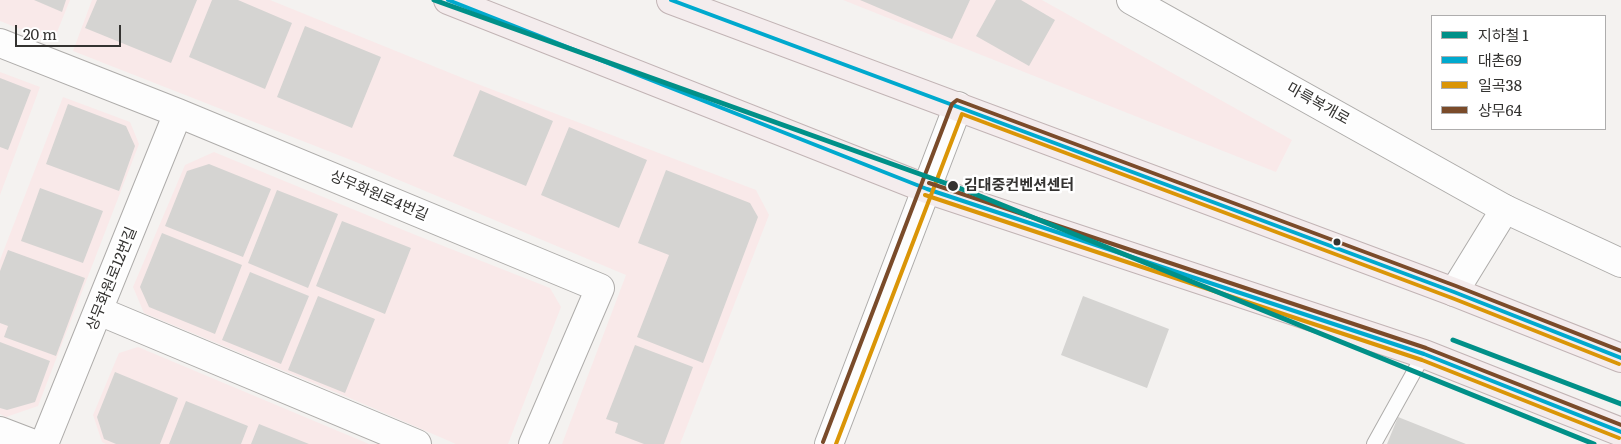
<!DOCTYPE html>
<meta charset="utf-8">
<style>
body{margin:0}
#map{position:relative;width:1621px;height:444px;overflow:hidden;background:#f4f2f0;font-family:Literata,"Noto Sans KR",serif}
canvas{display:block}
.legend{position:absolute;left:1431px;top:15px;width:175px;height:115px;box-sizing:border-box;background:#fff;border:1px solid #aeadad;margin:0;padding:6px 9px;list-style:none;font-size:15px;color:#343331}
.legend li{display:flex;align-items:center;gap:10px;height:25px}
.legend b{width:25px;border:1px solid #aeadad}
.scale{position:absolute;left:15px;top:25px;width:106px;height:22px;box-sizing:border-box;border:2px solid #343331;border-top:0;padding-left:6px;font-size:15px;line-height:18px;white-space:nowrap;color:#343331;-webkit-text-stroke:4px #fff;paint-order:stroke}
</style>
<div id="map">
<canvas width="1621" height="444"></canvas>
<ul class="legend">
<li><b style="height:6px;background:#009088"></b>지하철 1</li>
<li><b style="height:6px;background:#00a9ce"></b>대촌69</li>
<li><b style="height:6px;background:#da9507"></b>일곡38</li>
<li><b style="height:6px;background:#7a4b2a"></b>상무64</li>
</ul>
<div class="scale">20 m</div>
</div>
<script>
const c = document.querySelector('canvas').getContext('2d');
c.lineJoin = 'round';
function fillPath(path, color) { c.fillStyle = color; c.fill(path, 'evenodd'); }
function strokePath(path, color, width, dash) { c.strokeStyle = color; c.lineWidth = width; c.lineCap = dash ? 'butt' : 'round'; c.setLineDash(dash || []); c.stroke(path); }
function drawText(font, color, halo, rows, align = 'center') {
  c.font = font + ' Literata,"Noto Sans KR",serif'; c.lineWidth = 5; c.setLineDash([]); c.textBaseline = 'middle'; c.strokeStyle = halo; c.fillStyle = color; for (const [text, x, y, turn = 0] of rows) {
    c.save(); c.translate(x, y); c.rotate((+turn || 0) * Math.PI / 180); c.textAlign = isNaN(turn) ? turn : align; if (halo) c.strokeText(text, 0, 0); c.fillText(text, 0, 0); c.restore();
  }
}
const commercial = new Path2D(`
 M0,0H70L53,42L0,21Z
 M92,0H270L475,83L756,190L769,215L680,444H562L626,275L351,160L73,51Z
 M843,0H1042L1292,140L1276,172Z
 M0,72L40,87L0,195Z
 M63,97L130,122L139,144L38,406L6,417L0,414V260Z
 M214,152L418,236L550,288L561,307L508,444H456L352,399L144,313L133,287L185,165Z
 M138,347L369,444H106L102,442L93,415L119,353Z`);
const building = new Path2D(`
 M34,0H66L62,12Z
 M97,0H197L171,63L85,28Z
 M212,0H238L292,23L265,89L189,57Z
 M860,0H970L952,39Z
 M996,0H1021L1055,20L1029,66L976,36Z
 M305,26L381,57L352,128L277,97Z
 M0,78L31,90L8,150L0,147Z
 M480,90L553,121L526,186L453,156Z
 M68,104L126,126L135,146L119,191L46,164Z
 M569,127L647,160L619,228L541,195Z
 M209,164L271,189L243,257L165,226L187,171Z
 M666,170L750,203L758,217L703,363L637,337L669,255L638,243Z
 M40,188L103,211L83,263L21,241Z
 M277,190L338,214L308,288L248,263Z
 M342,221L411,248L385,314L316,286Z
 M162,233L242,265L215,334L149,307L140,287Z
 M8,250L85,278L56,356L4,337L8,326L0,323V271Z
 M250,272L309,296L281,364L222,340Z
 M318,296L375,319L345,393L288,370Z
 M1083,296L1169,329L1147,388L1061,355Z
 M0,342L50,361L35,402L7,410L0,408Z
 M635,345L693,367L664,444H644L615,433L618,423L606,419Z
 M115,372L178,398L160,444H116L104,439L97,417Z
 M186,401L248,426L241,444H169Z
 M1398,417L1466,444H1387Z
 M259,424L309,444H251Z`);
const lane = new Path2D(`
 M1374,444L1424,354`);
const street = new Path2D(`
 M1131,0L1505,209L1621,263
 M0,43L178,113L600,288L533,444
 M99,311L417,444
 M0,431L34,444
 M44,444L178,113`);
const secondary = new Path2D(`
 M1454,292L1505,209
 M829,444L958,106`);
const primary = new Path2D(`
 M448,0L927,189L1424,354L1621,432
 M671,0L1454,292L1621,358`);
const bus1 = new Path2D(`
 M448,0L927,189L1424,354L1621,432
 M671,0L1454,292L1621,358`);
const bus2 = new Path2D(`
 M925,195L1422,360L1619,438
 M836,444L962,114L1452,298L1619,364`);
const bus3 = new Path2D(`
 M929,183L1426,348L1621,425
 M823,442L952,104L957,100L1456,286L1621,351`);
const metro1 = new Path2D(`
 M434,0L970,192L1594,444
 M1453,340L1621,404`);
const markers = [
 [953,186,6,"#343331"],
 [1337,242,4.5,"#343331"]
];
const streetNames = [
 ["마륵복개로",1318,104,29],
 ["상무화원로4번길",379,196,23],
 ["상무화원로12번길",112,279,-68]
];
const stopNames = [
 ["김대중컨벤션센터",964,186]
];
fillPath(commercial, '#f9e9e9');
fillPath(building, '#d5d4d2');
strokePath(lane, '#aeacaa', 16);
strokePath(street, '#aeacaa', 30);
strokePath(secondary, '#aeacaa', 30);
strokePath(primary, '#c2b4b5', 30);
strokePath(lane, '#fdfdfd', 14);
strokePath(street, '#fdfdfd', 28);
strokePath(secondary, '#fdfdfd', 28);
strokePath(primary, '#f4eced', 28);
strokePath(bus1, '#00a9ce', 4);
strokePath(bus2, '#da9507', 4);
strokePath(bus3, '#7a4b2a', 4);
strokePath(metro1, '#009088', 5);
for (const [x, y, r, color] of markers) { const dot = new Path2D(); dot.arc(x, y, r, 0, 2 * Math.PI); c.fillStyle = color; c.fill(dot); strokePath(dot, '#fff', 2); }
drawText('15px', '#343331', '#fff', streetNames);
drawText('bold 15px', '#343331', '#fff', stopNames, 'left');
</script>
